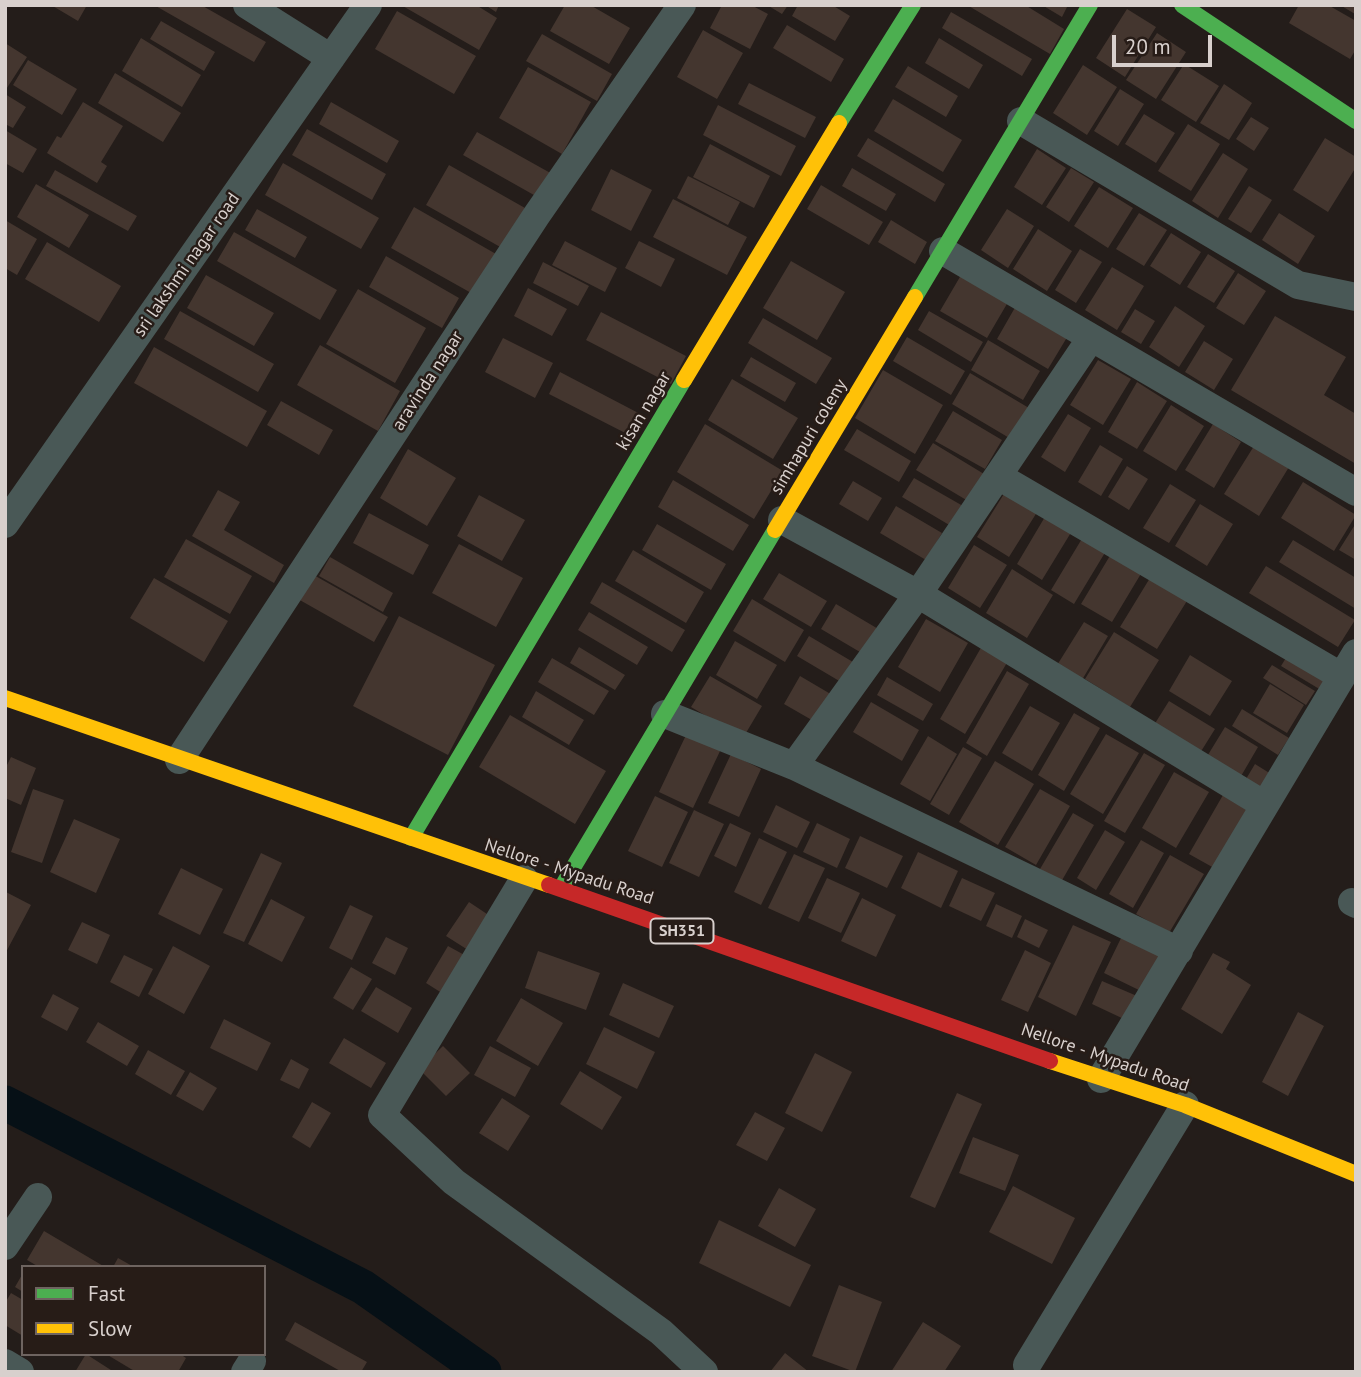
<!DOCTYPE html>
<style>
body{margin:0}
#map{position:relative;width:1361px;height:1377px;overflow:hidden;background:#241d1a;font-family:"PT Sans",sans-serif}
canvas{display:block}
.frame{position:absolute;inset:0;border:7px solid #d8d0cd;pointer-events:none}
.legend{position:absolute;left:21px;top:1265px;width:245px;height:91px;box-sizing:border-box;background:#271c17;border:2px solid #6e6460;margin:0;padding:9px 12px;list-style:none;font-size:21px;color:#d8d0cd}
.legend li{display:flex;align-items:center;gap:14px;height:35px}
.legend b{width:35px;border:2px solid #6e6460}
.scale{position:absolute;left:1112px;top:35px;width:100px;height:32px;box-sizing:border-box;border:4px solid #d8d0cd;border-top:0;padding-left:9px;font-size:21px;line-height:24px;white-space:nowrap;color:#d8d0cd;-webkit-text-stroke:5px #271c17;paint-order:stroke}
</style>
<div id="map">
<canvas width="1361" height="1377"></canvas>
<div class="frame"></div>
<ul class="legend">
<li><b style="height:9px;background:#4caf50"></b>Fast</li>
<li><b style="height:9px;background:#ffc107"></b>Slow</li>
</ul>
<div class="scale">20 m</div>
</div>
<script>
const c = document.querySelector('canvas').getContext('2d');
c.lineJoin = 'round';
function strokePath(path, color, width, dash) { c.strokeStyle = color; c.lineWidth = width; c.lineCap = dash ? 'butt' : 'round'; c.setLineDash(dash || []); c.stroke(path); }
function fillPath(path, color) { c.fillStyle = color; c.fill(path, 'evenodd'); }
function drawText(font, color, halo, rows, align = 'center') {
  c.font = font + ' "PT Sans",sans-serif'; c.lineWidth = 5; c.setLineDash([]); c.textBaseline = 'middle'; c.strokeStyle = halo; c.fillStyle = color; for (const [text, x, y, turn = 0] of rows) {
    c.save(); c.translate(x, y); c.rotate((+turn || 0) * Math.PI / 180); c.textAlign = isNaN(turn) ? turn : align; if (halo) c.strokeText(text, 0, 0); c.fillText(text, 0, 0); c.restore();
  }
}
const canal = new Path2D(`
 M5,1103L363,1287L484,1372`);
const building = new Path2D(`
 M51,5H87L78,21Z
 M154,5H201L266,42L254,62Z
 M401,5H476L497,18L479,50Z
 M485,5H499L496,12Z
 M565,5H590L630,28L609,64L550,31Z
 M722,5H751L768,14L750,49L710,28Z
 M767,5H788L782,14Z
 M798,5H832L850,16L835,41L792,16Z
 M967,5H1025L1064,29L1050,54Z
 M1042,5H1068L1062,17Z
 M1299,5H1328L1356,21V49L1350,59L1289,23Z
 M1340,5H1356V13L1355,14Z
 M1127,9L1156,27L1125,77L1096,58Z
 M397,11L476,56L454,94L375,49Z
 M951,12L1032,59L1022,76L942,28Z
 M161,21L215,52L204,71L150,39Z
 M787,25L844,59L831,82L773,48Z
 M703,30L743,53L717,99L677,77Z
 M1157,33L1186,52L1156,99L1126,80Z
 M542,34L612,74L597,101L526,61Z
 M141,38L201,75L182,107L122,71Z
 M939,38L983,65L969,89L925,63Z
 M5,43L27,57L5,91Z
 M28,60L77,89L62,115L13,85Z
 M1184,64L1219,86L1196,122L1161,100Z
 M1083,65L1117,87L1087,135L1053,113Z
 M908,66L958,96L946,117L895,87Z
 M528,67L591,102L562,154L499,118Z
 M115,73L181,113L163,142L98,103Z
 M749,83L816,117L805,138L738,104Z
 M1224,84L1252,103L1229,140L1200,123Z
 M1120,89L1144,104L1118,146L1094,131Z
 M5,94L26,107L13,128L5,124Z
 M893,99L962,140L943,172L874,131Z
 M83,102L123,126L101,162L107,166L97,183L47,153L57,136L61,138Z
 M331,102L399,141L387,163L319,124Z
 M718,105L796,146L781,176L703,135Z
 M1144,114L1175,133L1156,163L1125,144Z
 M1251,117L1269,128L1254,151L1236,139Z
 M1188,124L1220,144L1191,191L1158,171Z
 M307,129L386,174L372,200L292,155Z
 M5,130L37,149L23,173L5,163Z
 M477,132L554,175L541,199L463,155Z
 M868,138L945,184L935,202L857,156Z
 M1325,138L1356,157V167L1328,212L1293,190Z
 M710,144L770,176L754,208L693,177Z
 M1037,149L1066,168L1042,205L1014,187Z
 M1223,153L1248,169L1218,218L1192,201Z
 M283,163L379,218L361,249L265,195Z
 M449,165L525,208L502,248L426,205Z
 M852,168L896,194L886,211L842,186Z
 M1071,168L1094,182L1069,222L1046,207Z
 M611,169L652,190L631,231L591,210Z
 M55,170L137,216L128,231L46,186Z
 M688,176L740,202L728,225L677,198Z
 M36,184L89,215L69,248L17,217Z
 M821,185L883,222L869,245L807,209Z
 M1249,186L1272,200L1251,233L1228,219Z
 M1099,187L1133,208L1108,248L1074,226Z
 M673,199L747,237L727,275L653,237Z
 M414,207L496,254L473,294L391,248Z
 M257,209L307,237L295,258L245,230Z
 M1007,209L1034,226L1008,268L981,250Z
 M1139,213L1167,230L1144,266L1116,249Z
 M1279,213L1315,236L1298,264L1262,240Z
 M5,220L37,239L17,275L5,268Z
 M891,220L927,242L915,264L878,242Z
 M1038,229L1072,251L1047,291L1013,269Z
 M234,232L337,290L320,320L217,261Z
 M1171,233L1201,252L1180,285L1150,266Z
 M565,241L617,268L605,292L552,265Z
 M639,241L675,259L661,287L625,268Z
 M47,242L121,286L99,322L25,279Z
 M1080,249L1102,262L1076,303L1055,290Z
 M1208,254L1235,271L1214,303L1187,287Z
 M386,256L459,298L442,328L369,287Z
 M791,261L845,292L817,340L763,308Z
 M543,262L589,286L578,306L533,283Z
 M1112,267L1144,286L1117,330L1085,310Z
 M964,270L1011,297L987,338L940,311Z
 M1238,273L1266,291L1244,325L1216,308Z
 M206,275L274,313L254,346L187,308Z
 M528,288L567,309L552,336L514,316Z
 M358,289L426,328L395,383L326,344Z
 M1017,304L1069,334L1048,369L997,339Z
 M1175,306L1205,326L1179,367L1149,347Z
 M1135,309L1155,321L1141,344L1121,332Z
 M180,311L274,364L258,392L164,339Z
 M929,311L983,342L971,362L918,330Z
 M601,312L686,356L671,384L586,340Z
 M1275,316L1346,357L1324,395L1356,414V464L1231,390Z
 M763,318L832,358L816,384L748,343Z
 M907,337L965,371L951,395L893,361Z
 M503,338L553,363L535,398L485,372Z
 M988,340L1040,371L1023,400L971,370Z
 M1204,341L1233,359L1214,390L1185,372Z
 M320,345L400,391L378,431L297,385Z
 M154,347L267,411L247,447L134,383Z
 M751,357L796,383L785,402L740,376Z
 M1098,360L1131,379L1103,425L1070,405Z
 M883,370L943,405L915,454L855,418Z
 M560,372L646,417L635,438L549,394Z
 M970,373L1029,408L1011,439L952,404Z
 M732,379L798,418L773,459L708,420Z
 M1137,382L1167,401L1137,449L1108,432Z
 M281,401L333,430L319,455L267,425Z
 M1171,405L1204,426L1176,471L1143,451Z
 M953,411L1002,440L985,469L935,441Z
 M1068,414L1091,428L1065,472L1041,457Z
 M705,424L783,471L754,519L677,472Z
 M1213,424L1241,442L1214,488L1185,470Z
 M857,429L911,461L899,482L844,450Z
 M933,443L984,474L968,501L916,470Z
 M1100,445L1123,459L1101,496L1078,482Z
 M1254,446L1289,467L1259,516L1224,494Z
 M408,449L456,478L427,526L380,498Z
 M1127,466L1148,479L1129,510L1108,497Z
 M914,478L963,506L951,526L902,497Z
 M673,480L749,525L733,551L658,507Z
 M853,481L882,498L868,521L839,504Z
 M1303,482L1356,515L1334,551L1281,518Z
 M1170,484L1196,500L1169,543L1143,528Z
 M1007,489L1039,509L1009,557L977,537Z
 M218,490L240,502L224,530L284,565L274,583L192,536Z
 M479,495L525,520L502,561L457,536Z
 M1200,504L1233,524L1207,566L1175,546Z
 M896,506L942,533L926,560L880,533Z
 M1049,510L1075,526L1042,580L1017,564Z
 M369,513L429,545L413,575L353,543Z
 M1356,523V560L1339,550Z
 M657,524L726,564L711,590L642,550Z
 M1086,532L1109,546L1074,604L1051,590Z
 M186,539L252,576L230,614L164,577Z
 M1293,540L1356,578V609L1279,562Z
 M459,544L523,578L496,627L432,593Z
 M974,545L1007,565L980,608L948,588Z
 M633,550L704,592L686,623L615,581Z
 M1111,554L1142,572L1112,622L1081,604Z
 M330,557L393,593L383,612L319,576Z
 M1266,566L1355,620L1338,647L1249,593Z
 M1012,569L1053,595L1027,638L986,613Z
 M779,573L827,601L811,627L763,599Z
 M1153,573L1190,596L1157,649L1120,627Z
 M312,574L388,617L374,642L298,599Z
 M154,578L228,621L204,662L130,618Z
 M602,582L685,630L672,652L590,603Z
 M752,599L804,630L785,662L733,631Z
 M836,604L880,630L865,655L821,629Z
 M589,612L648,647L637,665L578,630Z
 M399,616L495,665L448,755L353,706Z
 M926,619L968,643L940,692L898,667Z
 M1084,622L1108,636L1079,685L1054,670Z
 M1114,632L1159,660L1130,707L1085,679Z
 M809,636L853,662L841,682L797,656Z
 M735,641L777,665L757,699L716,675Z
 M1295,643L1335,667L1321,690L1281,666Z
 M982,646L1008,661L965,734L940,719Z
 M579,647L625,675L615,690L570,663Z
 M1190,655L1232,681L1210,716L1169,691Z
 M552,658L609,691L594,715L538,682Z
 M1272,665L1315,691L1306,705L1263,678Z
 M1007,671L1029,684L987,756L966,743Z
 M710,676L762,706L743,738L691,707Z
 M800,676L834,696L817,723L784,704Z
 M887,677L933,704L923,721L877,695Z
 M1270,684L1304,705L1287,733L1253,713Z
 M536,691L584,720L569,745L522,717Z
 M1169,701L1215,729L1200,753L1154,725Z
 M871,702L919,730L902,761L853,732Z
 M1030,706L1060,723L1032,771L1002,753Z
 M1242,709L1289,738L1278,755L1232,726Z
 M1074,713L1100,728L1064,791L1038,775Z
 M510,715L606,771L575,824L479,767Z
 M1225,727L1258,747L1237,783L1203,763Z
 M687,733L721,749L693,808L659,792Z
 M1106,734L1139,753L1103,814L1070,794Z
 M928,736L957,754L930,801L900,784Z
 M963,747L982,758L949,815L930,804Z
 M1144,753L1165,765L1125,833L1104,821Z
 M731,754L761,769L739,817L708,803Z
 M11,757L36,768L21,805L5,798V769Z
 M995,761L1034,784L998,845L959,822Z
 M1255,764L1271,774L1259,794L1243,784Z
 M1174,772L1209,792L1176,848L1142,828Z
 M33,789L64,800L42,863L11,852Z
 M1040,789L1070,806L1036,865L1005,847Z
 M1223,795L1249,810L1214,868L1189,854Z
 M655,796L688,812L662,867L628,851Z
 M776,805L810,822L797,848L763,832Z
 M694,810L724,824L699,877L669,863Z
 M1073,813L1094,825L1061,882L1040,869Z
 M74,819L120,839L96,893L50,872Z
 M730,823L751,833L736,867L714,856Z
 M817,823L850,839L837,868L803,852Z
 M1105,830L1125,842L1096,890L1077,878Z
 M860,836L903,856L887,888L845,868Z
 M759,838L787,852L761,905L734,892Z
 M1141,840L1164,853L1133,908L1109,894Z
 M918,852L958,871L941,908L901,888Z
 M261,853L282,863L244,942L223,933Z
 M794,854L825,868L799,922L768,908Z
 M1170,855L1204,874L1169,933L1136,914Z
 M181,868L223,889L200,935L158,914Z
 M827,878L860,893L841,933L808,918Z
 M962,878L995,893L981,921L949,906Z
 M6,892L31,905L5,954V893Z
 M862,898L896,915L876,957L841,941Z
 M271,899L305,917L282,962L248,944Z
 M469,902L490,916L468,950L446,936Z
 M996,904L1022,916L1012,938L986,926Z
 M350,905L373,916L352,960L329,948Z
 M1025,919L1048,930L1039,948L1017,937Z
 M82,922L110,935L97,964L68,950Z
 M1073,925L1111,942L1076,1016L1038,997Z
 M1122,936L1163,956L1145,993L1104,973Z
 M386,937L408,948L395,975L372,963Z
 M173,946L210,966L184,1014L148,994Z
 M448,946L468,957L445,995L426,983Z
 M1025,950L1051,963L1028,1012L1001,1000Z
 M538,951L600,973L586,1010L525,988Z
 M1213,953L1230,962L1226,969L1251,985L1222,1034L1181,1009Z
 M124,955L153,969L139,997L110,982Z
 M351,967L372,979L353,1010L333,998Z
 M1102,981L1137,996L1126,1020L1092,1004Z
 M623,983L674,1006L659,1038L609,1015Z
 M376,987L412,1008L398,1033L361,1011Z
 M53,994L79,1008L67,1031L41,1017Z
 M521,998L563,1023L538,1066L496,1041Z
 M1298,1012L1324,1026L1288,1096L1262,1082Z
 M224,1019L271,1043L257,1071L210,1048Z
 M98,1022L139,1046L127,1066L86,1042Z
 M604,1027L655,1052L637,1089L586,1064Z
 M344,1038L386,1063L371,1088L329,1063Z
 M443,1046L470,1073L446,1096L419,1069Z
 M490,1046L531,1068L515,1097L474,1075Z
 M148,1050L185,1071L171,1095L135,1074Z
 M815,1053L852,1072L822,1132L785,1113Z
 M291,1059L309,1069L299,1089L280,1080Z
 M580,1071L622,1097L602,1130L560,1104Z
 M190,1072L217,1088L203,1111L176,1096Z
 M957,1093L982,1104L935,1208L910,1197Z
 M502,1098L530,1116L508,1151L479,1133Z
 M312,1102L331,1113L310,1148L292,1137Z
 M755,1112L785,1128L767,1161L736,1145Z
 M973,1137L1019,1155L1005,1191L959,1173Z
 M1013,1186L1075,1218L1052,1264L989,1232Z
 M779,1188L816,1209L795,1247L758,1226Z
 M719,1220L811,1265L790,1307L699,1263Z
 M44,1231L105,1267H39L27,1260Z
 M118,1258L134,1267H113Z
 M23,1273V1292L15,1287Z
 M839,1285L882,1302L855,1372L812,1356Z
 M11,1293L23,1300V1336L5,1325V1303Z
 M295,1322L367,1362L361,1372H342L285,1340Z
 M923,1322L961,1346L944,1372H891Z
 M785,1353L809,1372H770Z
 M86,1354L114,1372H75Z
 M106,1354H180L186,1358L178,1372H136Z`);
const street = new Path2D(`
 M247,5L331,58
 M1021,121L1298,285L1356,297
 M943,251L1356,492
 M998,476L1341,676
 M782,520L918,594L1263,804
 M5,524L368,5
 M665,714L794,766L1179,951
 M179,760L536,216L682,5
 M794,766L918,594L1091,338
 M524,879L382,1115L454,1182L661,1332L704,1372
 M1352,902L1356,904
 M1101,1079L1356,653
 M5,1246L38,1197
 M5,1363L20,1372
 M1027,1365L1185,1105
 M245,1372L252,1361`);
const fast = new Path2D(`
 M1182,5L1356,121
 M839,123L913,5
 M915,297L1090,5
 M411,838L684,380
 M561,888L775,530`);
const slow = new Path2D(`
 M684,380L839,123
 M775,530L915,297
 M5,698L549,885
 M1050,1061L1185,1105L1356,1174`);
const jam = new Path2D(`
 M549,885L1050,1061`);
const shields = [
 [682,931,63]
];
const shieldNames = [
 ["SH351",682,931]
];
const streetNames = [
 ["sri lakshmi nagar road",187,265,-55],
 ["aravinda nagar",428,381,-57],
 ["kisan nagar",644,411,-59],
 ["simhapuri coleny",809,437,-59],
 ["Nellore - Mypadu Road",569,872,18],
 ["Nellore - Mypadu Road",1105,1058,19]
];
strokePath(canal, '#061016', 35);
fillPath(building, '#44362f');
strokePath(street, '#495856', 28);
strokePath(fast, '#4caf50', 16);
strokePath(slow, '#ffc107', 16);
strokePath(jam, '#c62828', 16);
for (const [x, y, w] of shields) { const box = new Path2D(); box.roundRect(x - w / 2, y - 12.5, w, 25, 5); c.fillStyle = '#271c17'; c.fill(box); strokePath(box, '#d8d0cd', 2); }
drawText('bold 16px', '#d8d0cd', null, shieldNames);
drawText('18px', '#d8d0cd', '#271c17', streetNames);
</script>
